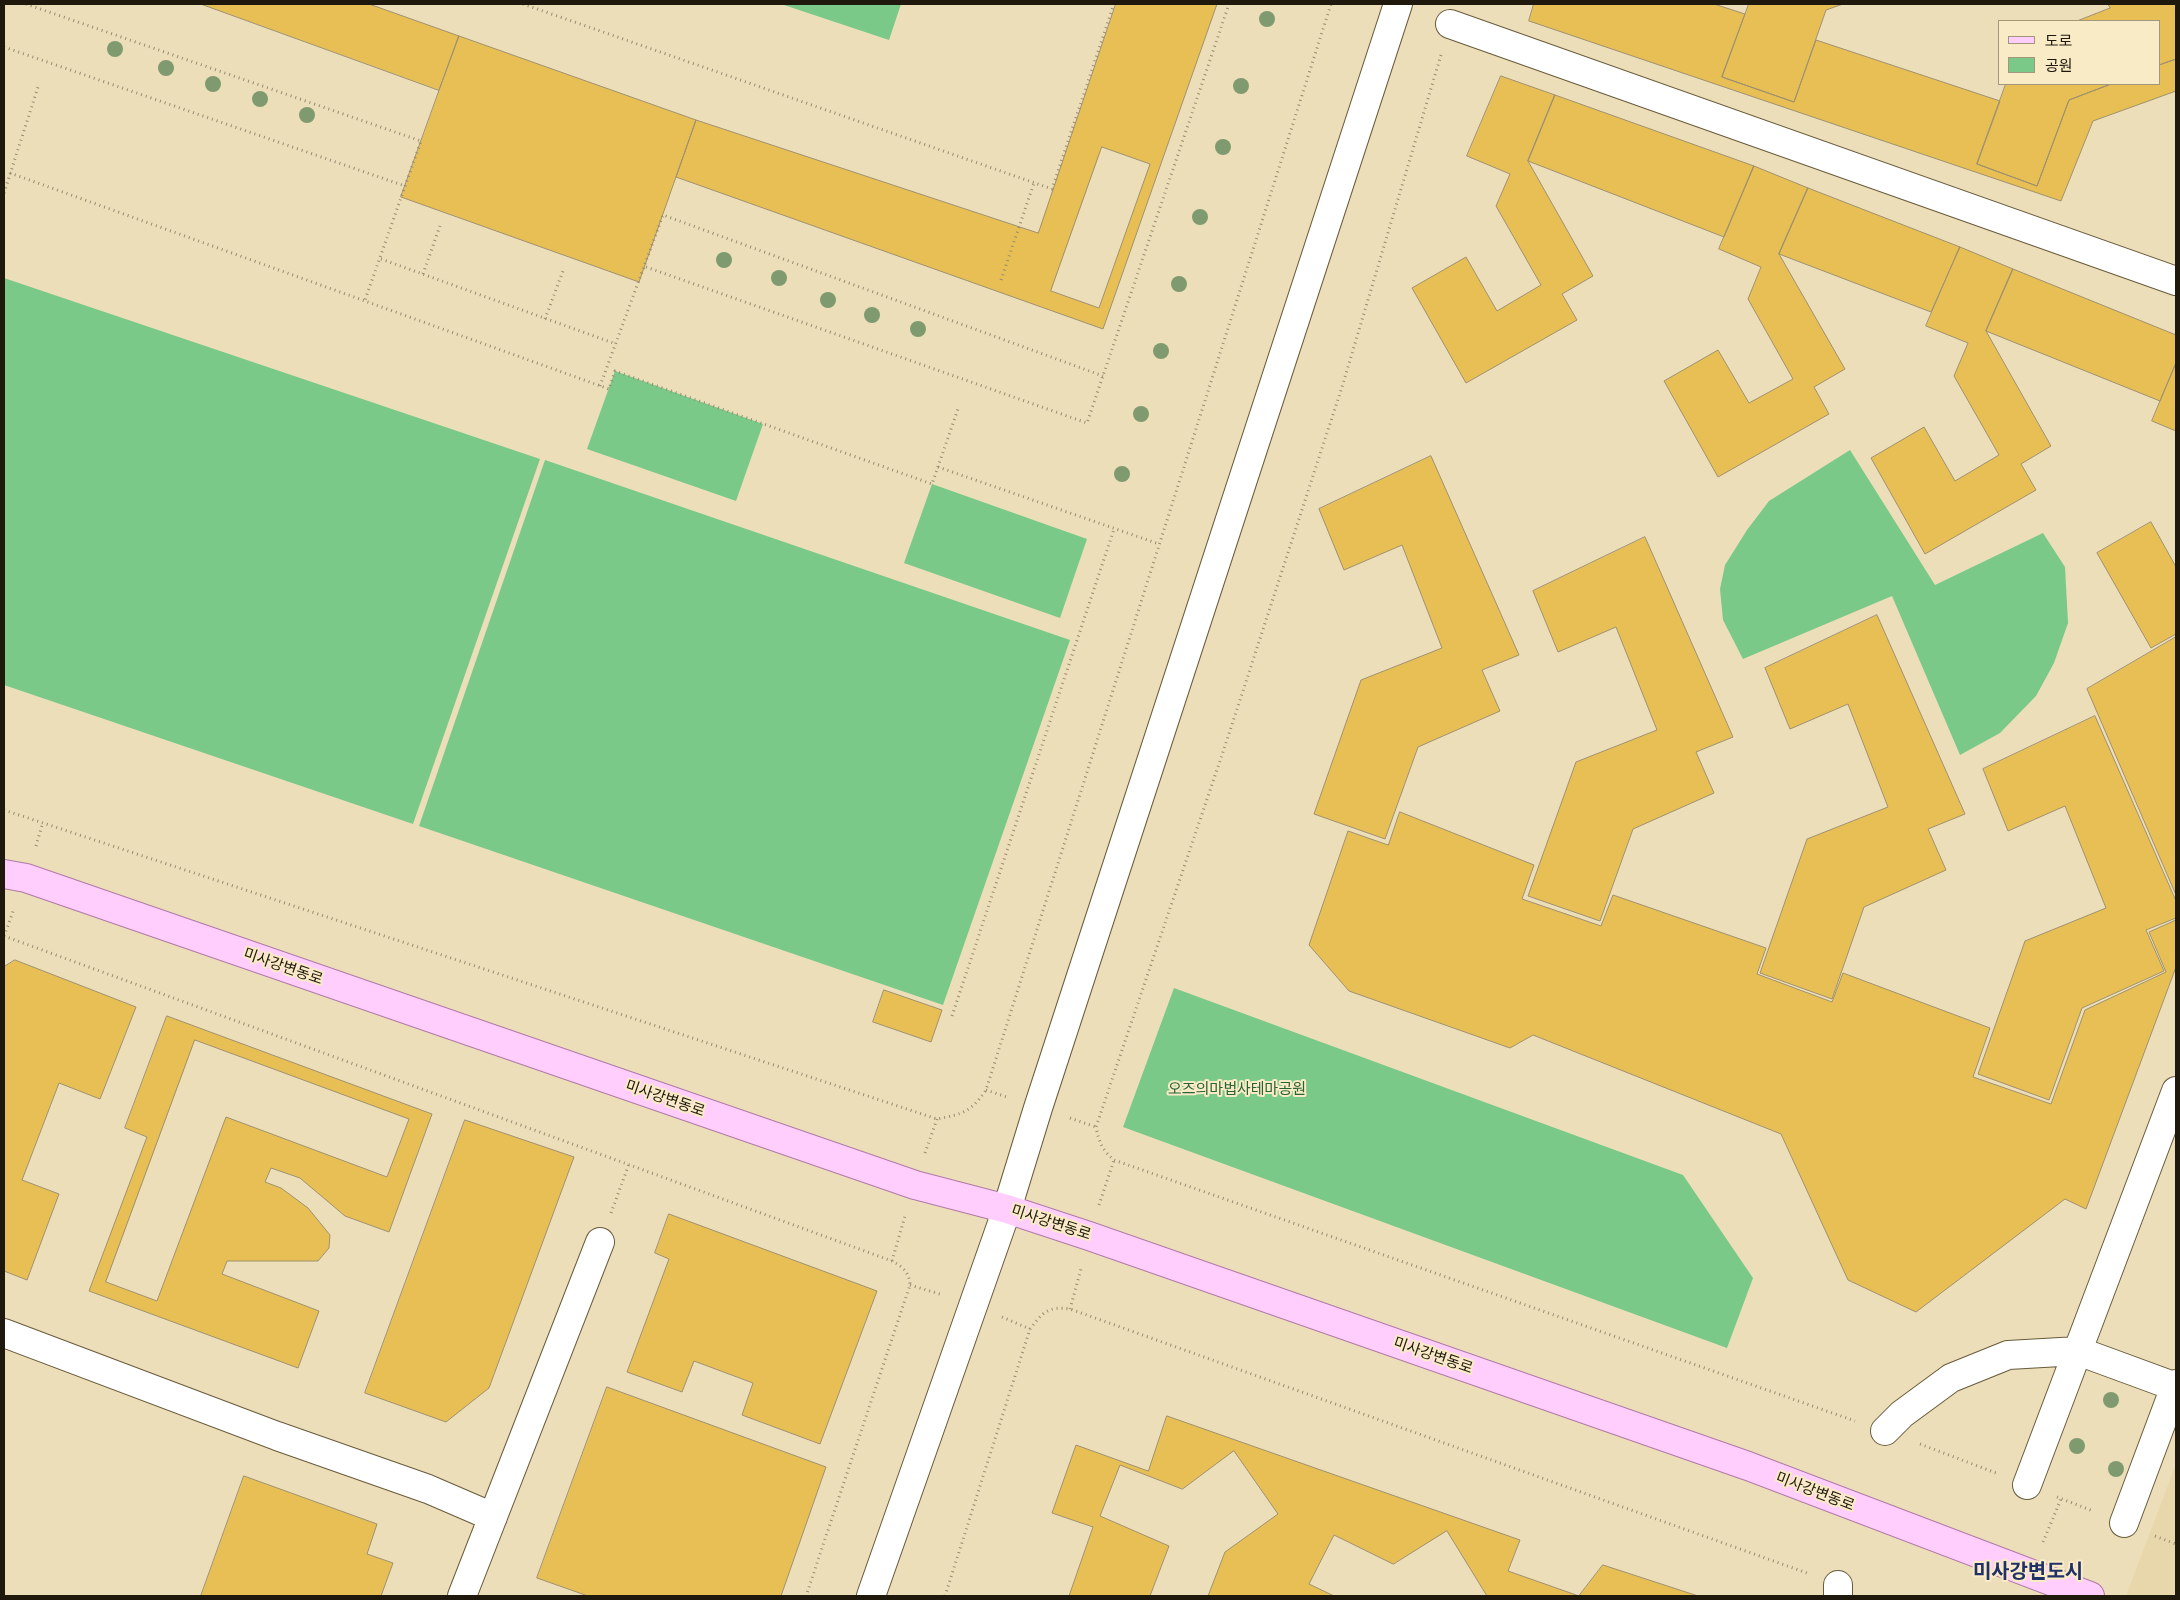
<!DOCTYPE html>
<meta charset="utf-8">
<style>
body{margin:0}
#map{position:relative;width:2180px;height:1600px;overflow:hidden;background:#eddeba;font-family:"Noto Sans","Noto Sans KR",sans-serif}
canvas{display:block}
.frame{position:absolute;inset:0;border:5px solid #1e190c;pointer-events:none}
.legend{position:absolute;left:1998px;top:20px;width:162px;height:65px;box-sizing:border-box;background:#faebc7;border:1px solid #a2977c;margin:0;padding:6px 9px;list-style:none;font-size:15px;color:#1e190c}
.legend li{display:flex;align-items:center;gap:10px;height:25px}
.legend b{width:25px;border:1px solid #a2977c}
</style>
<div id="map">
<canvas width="2180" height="1600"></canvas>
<div class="frame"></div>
<ul class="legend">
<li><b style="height:6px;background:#ffcefc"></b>도로</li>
<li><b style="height:14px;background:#7ac988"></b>공원</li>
</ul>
</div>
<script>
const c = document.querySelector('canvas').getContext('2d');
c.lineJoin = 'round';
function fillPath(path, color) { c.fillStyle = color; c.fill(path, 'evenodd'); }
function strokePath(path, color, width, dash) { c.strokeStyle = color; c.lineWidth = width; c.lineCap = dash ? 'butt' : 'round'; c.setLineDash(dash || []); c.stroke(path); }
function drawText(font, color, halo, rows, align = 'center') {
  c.font = font + ' "Noto Sans","Noto Sans KR",sans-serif'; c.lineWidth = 4; c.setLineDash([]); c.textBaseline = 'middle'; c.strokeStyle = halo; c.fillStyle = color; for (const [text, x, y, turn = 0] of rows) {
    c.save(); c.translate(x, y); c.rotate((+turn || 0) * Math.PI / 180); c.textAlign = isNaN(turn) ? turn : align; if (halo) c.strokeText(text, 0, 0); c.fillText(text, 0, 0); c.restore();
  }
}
const built = new Path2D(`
 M2176,1464V1596H2126Z`);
const green = new Path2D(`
 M781,4H901L889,40Z
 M4,278L540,459L413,824L4,685Z
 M615,371L763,424L736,501L587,449Z
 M1850,450L1935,585L2043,533L2065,567L2068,623L2054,663L2036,696L2000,733L1960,755L1892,596L1743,659L1723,620L1720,589L1725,565L1747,530L1769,501Z
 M545,460L1070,640L943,1005L419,826Z
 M932,484L1087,539L1060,618L904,563Z
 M1174,988L1683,1175L1753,1278L1727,1348L1123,1127Z`);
const building = new Path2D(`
 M201,4H369L459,36L439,90Z
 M1116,4H1217L1103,329L676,177L696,120L1038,233Z
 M1534,4H1714L1745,14L1722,77L1794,102L1816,40L2000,101L1977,164L2037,186L2069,100L2111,84H2159V65L2176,59V91L2093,121L2061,201L1529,21Z
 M1749,4H1843L1826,10L1794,102L1722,77Z
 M2108,4H2176V59L2159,65V21H2077L2110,8Z
 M459,36L696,120L639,282L401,197Z
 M1501,76L1555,95L1528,161L1593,276L1562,294L1577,320L1466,383L1412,288L1466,257L1497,311L1541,285L1496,206L1510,174L1467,156Z
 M2006,84H2111L2069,100L2037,186L1977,164Z
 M1555,95L1754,166L1724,237L1528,161Z
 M1102,147L1150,164L1099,308L1051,291Z
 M1754,166L1808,188L1779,254L1845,369L1814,387L1829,414L1718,477L1664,381L1718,350L1749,403L1793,379L1748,299L1761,267L1719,249Z
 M1808,188L1960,247L1931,312L1779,254Z
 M1960,247L2013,269L1986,331L2051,446L2021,464L2036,490L1925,554L1871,458L1924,427L1955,481L1999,455L1954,376L1968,343L1926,326Z
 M2013,269L2176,335V363L2160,401L1986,331Z
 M2176,363V431L2152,421Z
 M1431,456L1519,655L1482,670L1500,711L1418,747L1385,839L1314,814L1361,680L1442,648L1402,545L1344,570L1319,509Z
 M2151,522L2176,567V634L2151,648L2097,553Z
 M1645,537L1733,737L1696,752L1714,793L1633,829L1600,921L1528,896L1576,762L1657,730L1616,627L1558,652L1533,591Z
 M1877,615L1965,814L1928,829L1946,870L1864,907L1832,999L1760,973L1807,839L1888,807L1848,704L1790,729L1765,668Z
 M2176,637V895L2087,689Z
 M2095,716L2176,901V918L2146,930L2164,971L2082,1008L2049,1100L1978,1074L2025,941L2106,908L2065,806L2008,831L1983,769Z
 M1400,812L1534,865L1522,899L1601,926L1613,895L1766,948L1757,974L1832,1002L1843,973L1990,1028L1973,1077L2051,1104L2085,1010L2166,972L2149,932L2176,920V967L2086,1209L2065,1199L1916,1312L1848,1280L1781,1134L1533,1035L1510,1048L1349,991L1309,945L1348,831L1388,845Z
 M15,960L136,1007L100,1099L59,1083L22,1180L59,1194L27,1280L4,1271V967Z
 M884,990L942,1010L931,1042L873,1022Z
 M167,1016L432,1114L389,1232L345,1216L300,1178L271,1168L265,1182L281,1188L308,1208L330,1235L329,1248L318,1261H227L222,1274L319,1311L298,1368L89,1291L147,1137L125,1128Z
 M195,1040L409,1119L387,1177L226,1117L157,1301L106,1282Z
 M465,1120L574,1157L489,1388L446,1422L365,1393Z
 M669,1214L877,1291L820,1444L742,1415L753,1383L694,1361L682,1392L627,1372L669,1259L655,1253Z
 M607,1387L826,1467L781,1596H588L537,1578Z
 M1167,1416L1520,1540L1508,1571L1579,1596H1069L1093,1527L1052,1513L1076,1445L1148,1471Z
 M1234,1451L1278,1514L1225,1552L1208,1596H1150L1169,1546L1100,1516L1120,1465L1182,1489Z
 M244,1476L377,1524L367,1554L393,1563L381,1596H201Z
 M1447,1531L1487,1596H1334L1309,1584L1334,1535L1393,1564Z
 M1603,1565L1698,1596H1579Z`);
const path = new Path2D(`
 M26,4L421,141L365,300
 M523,4L1052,189L1114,4
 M4,47L405,186
 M1441,55L1342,387L1224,749L1096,1127C1099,1142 1102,1150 1114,1160L1855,1421
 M10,173L609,389L615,371L932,484L959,406
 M4,193L38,87
 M381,259L616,344
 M646,267L1087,423L1229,4
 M423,274L441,223
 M1001,280L1034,183
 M545,319L563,271
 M600,386L663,215L1103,376
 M938,467L1159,544
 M4,810L937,1119C963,1114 971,1112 986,1090L1331,4
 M36,846L43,822
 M4,936L892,1261C903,1267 909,1272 910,1285L806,1596
 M4,936L14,909
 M952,1016L1114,529
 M986,1090L1007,1097
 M1070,1118L1096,1127
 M925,1153L937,1119
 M1099,1205L1114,1160
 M611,1213L629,1164
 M892,1261L905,1216
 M910,1285L943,1295
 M1070,1309L1081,1269
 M1002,1317L1030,1329
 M1920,1444L1996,1473
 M2057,1497L2093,1511
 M2155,1536L2176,1544
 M2043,1542L2061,1499
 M945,1596L1030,1329C1043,1312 1048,1306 1070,1309L1807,1573`);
const minor = new Path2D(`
 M1450,24L2176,281
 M4,1333L277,1436L428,1489L493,1517
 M1885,1431L1902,1414L1951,1378L2008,1355L2078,1351L2176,1387
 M2027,1485L2176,1091
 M2124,1523L2176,1384
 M462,1596L600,1242
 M871,1596L1007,1209L1038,1108L1398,4
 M1838,1596V1585`);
const major = new Path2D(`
 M4,874L26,878L915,1185L1007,1209L1089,1236L1748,1466L2090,1596`);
const trees = [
 [1267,19],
 [115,49],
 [166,68],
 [213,84],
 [1241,86],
 [260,99],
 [307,115],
 [1223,147],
 [1200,217],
 [724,260],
 [779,278],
 [1179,284],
 [828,300],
 [872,315],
 [918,329],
 [1161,351],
 [1141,414],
 [1122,474],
 [2111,1400],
 [2077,1446],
 [2116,1469]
];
const streetNames = [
 ["미사강변동로",283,967,19],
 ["미사강변동로",665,1099,19],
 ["미사강변동로",1051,1223,18],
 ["미사강변동로",1433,1356,19],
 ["미사강변동로",1815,1492,21]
];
const parkNames = [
 ["오즈의마법사테마공원",1237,1090]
];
const districtNames = [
 ["미사강변도시",2028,1572]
];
fillPath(built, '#e8d7ab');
fillPath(green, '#7ac988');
fillPath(building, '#e7bf55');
strokePath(building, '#9e916f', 1);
strokePath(minor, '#685b3b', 30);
strokePath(major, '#b07aa7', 30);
strokePath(path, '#978c72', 3, [1, 4]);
strokePath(minor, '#fff', 28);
strokePath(major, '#ffcefc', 28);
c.fillStyle = '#809a70';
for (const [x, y] of trees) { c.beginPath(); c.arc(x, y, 8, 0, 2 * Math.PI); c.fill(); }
drawText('15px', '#1e190c', '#faebc7', streetNames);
drawText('15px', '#276334', '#faebc7', parkNames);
drawText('bold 20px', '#203068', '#faebc7', districtNames);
</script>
